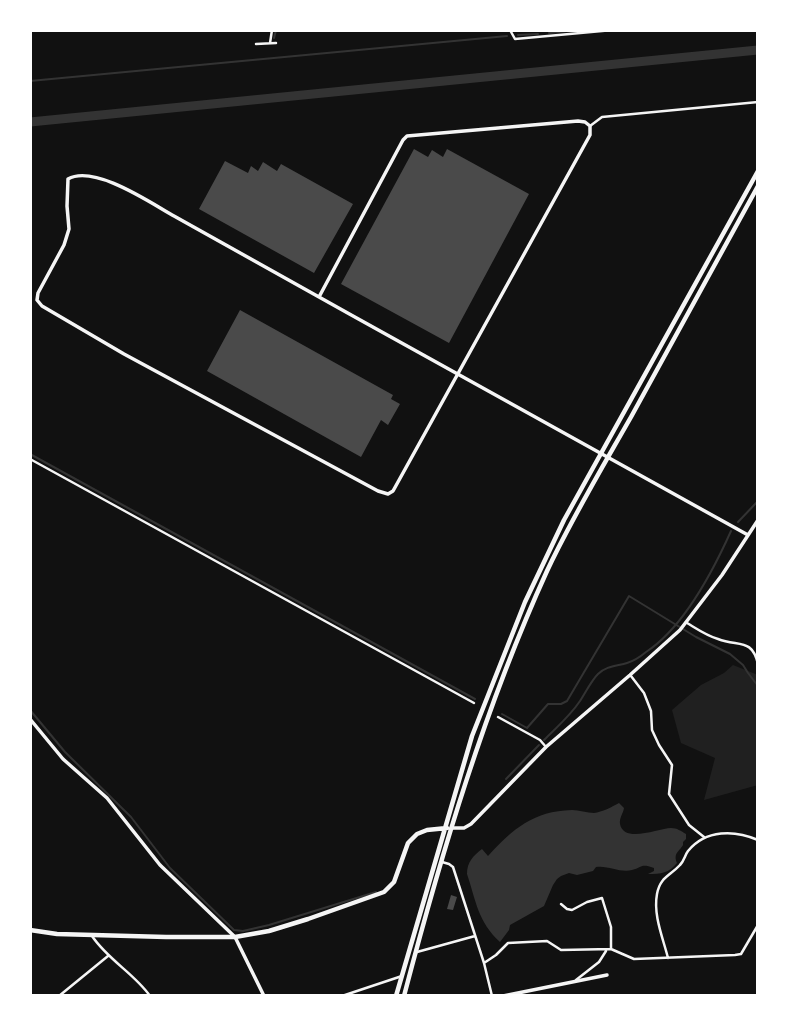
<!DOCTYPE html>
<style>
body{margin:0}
#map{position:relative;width:788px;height:1026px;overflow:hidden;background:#111;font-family:Figtree,sans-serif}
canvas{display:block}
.frame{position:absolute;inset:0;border:32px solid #fff;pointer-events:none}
</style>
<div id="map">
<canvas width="788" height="1026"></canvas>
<div class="frame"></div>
</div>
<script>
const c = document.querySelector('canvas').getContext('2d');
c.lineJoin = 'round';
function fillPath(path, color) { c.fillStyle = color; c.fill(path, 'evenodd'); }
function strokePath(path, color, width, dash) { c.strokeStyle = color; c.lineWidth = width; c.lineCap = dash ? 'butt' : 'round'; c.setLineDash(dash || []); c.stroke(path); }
const green = new Path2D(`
 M733,665L758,675V785L704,800L715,758L681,743L672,710L701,685L724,673Z`);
const water = new Path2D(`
 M619,803L624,808C623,814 619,818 620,824C624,844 659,828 671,828C677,828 681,831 686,834V839L683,842V845C679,852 673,853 677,863C669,873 661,874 648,874L654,871V868C640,863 642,868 632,870C620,873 608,865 596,867L593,871L577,875L569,873L561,876L557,879L553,885L544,906L510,925L509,930L500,942C478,922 476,901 467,874C467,862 473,856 482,849L488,856C513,829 533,811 572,810C579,810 587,813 594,813C602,812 612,807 619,803Z`);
const stream = new Path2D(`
 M549,33L578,30
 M518,35L538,34
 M274,38L276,30
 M30,81L507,36
 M30,454L475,699
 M738,522L758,501
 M30,710L65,752L131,817L170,868L234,930L243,931L269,925L376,892
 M502,714L527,728L548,704H561L567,701L629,596L696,637L730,654L743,665L748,673L758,686
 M544,740C557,727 570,716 580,701C586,692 591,681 598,674C606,666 617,666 627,663C634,661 640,657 646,652C683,628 713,571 731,531
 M506,779L539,745`);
const river = new Path2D(`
 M30,122L758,50`);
const building = new Path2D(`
 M414,149L428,157L432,150L443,157L447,149L529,194L449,343L341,284Z
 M225,161L248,173L251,166L258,171L263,162L277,171L281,164L353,204L314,273L199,209Z
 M240,310L393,395L391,399L400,404L388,425L381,420L361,457L207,371Z
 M451,895L457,897L453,910L447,909Z`);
const minor = new Path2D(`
 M510,30L515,39L613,30
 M270,43L272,30
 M256,44L276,43
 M590,126L602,117L758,102
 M30,459L474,703
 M687,623C697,629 707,636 718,639C739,647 752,638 758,664
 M631,676L644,693L651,711L652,730L659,745L672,765L669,794L689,825L704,837
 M498,717L540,740L546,747
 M442,862L449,864L453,867L484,963L492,996
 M561,904L567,909L572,910L587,902L602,898L611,927V949
 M92,936C108,960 135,974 150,996
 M417,952L475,936
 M668,958C663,938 653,915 657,894C660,877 670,876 680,865C684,861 685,855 688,851C706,829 735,830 758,840
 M484,963L496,955L508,943L547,941L561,950L611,949L634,959L735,955L741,954L758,925
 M576,980L599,962L606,951
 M59,996L108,956
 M342,996L402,976`);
const tertiary = new Path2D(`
 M319,297L403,140L407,136L578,121L585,122L590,126V135L393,491L388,494L378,491L124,354L42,306L37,300L38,293L64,245L69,229L67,206L68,179C94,164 151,203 174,216C365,323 557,429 748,535
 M30,719L63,759L107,798L160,865L235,937L264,996
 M452,828H464L471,824L546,747L630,675L680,630L722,575L758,520
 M503,996L607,975`);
const primary = new Path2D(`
 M30,930L57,934L166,937H235L269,931L308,919L384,892L394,882L408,843L417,834L427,830L447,828
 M396,996L472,736L525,602L564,520L758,171
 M404,996C442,851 485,707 547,571C572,518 602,468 631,417C674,340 716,263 758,186`);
fillPath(green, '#202020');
fillPath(water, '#333');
strokePath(stream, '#333', 2);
strokePath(river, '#333', 9);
fillPath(building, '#4a4a4a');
strokePath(minor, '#f5f5f5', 2.5);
strokePath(tertiary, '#f5f5f5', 3.5);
strokePath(primary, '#f5f5f5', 4.5);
</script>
